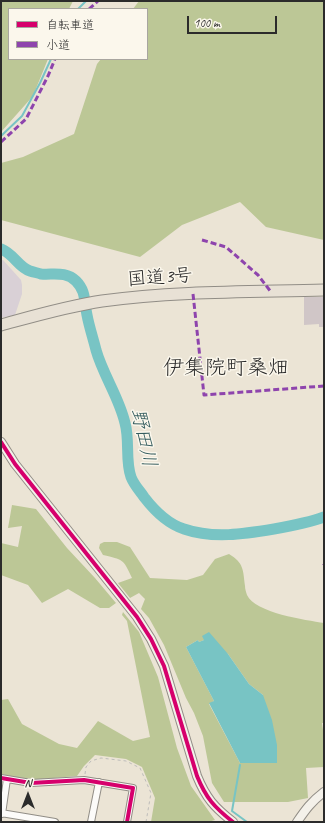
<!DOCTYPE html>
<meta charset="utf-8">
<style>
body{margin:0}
#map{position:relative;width:325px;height:823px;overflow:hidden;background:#ebe4d5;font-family:Caveat,"Klee One",sans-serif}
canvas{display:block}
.frame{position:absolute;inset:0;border:2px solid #2b2b2b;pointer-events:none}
.legend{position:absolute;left:8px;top:8px;width:140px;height:52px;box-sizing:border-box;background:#fbf7ec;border:1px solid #a8a59f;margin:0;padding:5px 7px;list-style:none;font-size:12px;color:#2b2b2b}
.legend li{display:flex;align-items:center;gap:8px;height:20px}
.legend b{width:20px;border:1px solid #a8a59f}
.north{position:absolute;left:8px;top:775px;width:40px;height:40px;-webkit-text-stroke:3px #fbf7ec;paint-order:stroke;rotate:0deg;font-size:11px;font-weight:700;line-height:16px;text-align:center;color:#2b2b2b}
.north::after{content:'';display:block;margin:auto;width:14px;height:18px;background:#2b2b2b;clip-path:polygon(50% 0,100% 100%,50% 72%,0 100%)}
.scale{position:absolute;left:187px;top:16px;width:90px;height:18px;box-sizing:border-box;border:2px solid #2b2b2b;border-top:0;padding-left:5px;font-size:12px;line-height:14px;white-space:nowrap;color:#2b2b2b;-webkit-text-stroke:3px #fbf7ec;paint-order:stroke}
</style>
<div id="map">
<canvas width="325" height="823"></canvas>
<div class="frame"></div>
<ul class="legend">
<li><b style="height:5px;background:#d6006c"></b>自転車道</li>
<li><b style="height:5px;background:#8e44ad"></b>小道</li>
</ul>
<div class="north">N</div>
<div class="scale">100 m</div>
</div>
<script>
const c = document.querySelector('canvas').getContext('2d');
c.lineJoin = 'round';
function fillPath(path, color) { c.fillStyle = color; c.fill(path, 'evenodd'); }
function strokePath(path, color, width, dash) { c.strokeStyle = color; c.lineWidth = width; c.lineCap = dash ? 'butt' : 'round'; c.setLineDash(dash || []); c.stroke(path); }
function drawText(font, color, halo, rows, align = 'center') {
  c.font = font + ' Caveat,"Klee One",sans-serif'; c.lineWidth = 3; c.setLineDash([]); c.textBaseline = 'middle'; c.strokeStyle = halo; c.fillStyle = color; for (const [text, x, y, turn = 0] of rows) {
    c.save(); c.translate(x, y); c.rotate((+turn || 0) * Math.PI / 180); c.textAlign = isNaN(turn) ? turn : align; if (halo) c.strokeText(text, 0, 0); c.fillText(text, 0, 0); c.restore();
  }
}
const industrial = new Path2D(`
 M1,260H3L21,280L22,285V294L15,315L1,318Z`);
const forest = new Path2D(`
 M1,1H73L69,9H9V59H48L33,96L1,132Z
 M139,1H324V240L266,227L240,202L182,225L140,257L1,220V163L23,157L74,134L97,64L101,59H147V9H133Z
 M12,505L36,509L67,548L95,578L116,603L109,608H100L68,589L42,603L28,585L1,575V543L18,547L22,526L8,528Z
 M104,542H117L130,547L150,578L187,580L203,575L215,559L229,554C244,563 243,570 245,586C245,589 246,592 247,595C255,613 306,620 324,623V723H322L324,737V767L306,768L308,798L288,802H224L212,783L203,736L194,713L186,698L164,645L149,618L141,609L145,599L139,593L130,598L118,583L132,578C123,558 123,560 103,555L99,548L100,544ZM198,640L199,642L204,640L228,654L249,684L263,695L240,763L209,704L214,701L186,647Z
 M123,612L139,632L158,677L177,748L191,786L215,820L208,822H151L155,798L142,767L126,759L95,755L84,766L77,776L30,780L1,774V700L8,699L22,724L59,744L77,748L98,721L133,741L150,737L127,621L122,615Z`);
const water = new Path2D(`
 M209,632L228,654L249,684L263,695L272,720L277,745V763H240L209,703L214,701L186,647L198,640L199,642L204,640L202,636Z`);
const stream = new Path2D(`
 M78,9L86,1
 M1,136L22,116L40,83L51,59
 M240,765L232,811L247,822`);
const river = new Path2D(`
 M1,249C14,254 18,267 30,271C33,272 38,273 41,274C53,275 66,271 76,281C86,291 84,301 87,315C89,326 93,338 96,350C103,375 119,397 125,423C130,441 125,460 131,477C134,485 140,491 144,497C154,510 168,524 184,529C213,539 244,534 274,529C291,526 308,523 324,517`);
const building = new Path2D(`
 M304,297H324V327H319V324L304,325Z`);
const path = new Path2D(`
 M85,774L86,767L91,761L101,758L126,761L140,768L151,793L146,822`);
const street = new Path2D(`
 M1,778L31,783L84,780L133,788L127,822
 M1,813L55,822
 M2,814L7,779
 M91,822L99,782`);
const secondary = new Path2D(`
 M1,442L15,464L137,617L151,639L164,666L197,776C206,798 214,807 233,822
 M297,822C306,809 311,802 324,792`);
const highway = new Path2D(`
 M1,325C34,316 68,306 102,301C175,291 250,292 324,290`);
const quiet = new Path2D(`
 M89,9L98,1
 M1,142L26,119L48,76L55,59
 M202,240L226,247L258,275L271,292
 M193,294L204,395L324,386
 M324,564V565`);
const cycleway = new Path2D(`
 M1,442L15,464L137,617L151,639L164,666L197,776C206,798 214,807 233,822
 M1,778L31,783L84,780L133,788L127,822`);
const streetNames = [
 ["国道3号",160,278,-4]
];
const waterNames = [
 ["野田川",143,438,78]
];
const quarterNames = [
 ["伊集院町桑畑",226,368]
];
fillPath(industrial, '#d9d0d6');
fillPath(forest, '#bcc796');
fillPath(water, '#78c4c4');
strokePath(stream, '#78c4c4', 2);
strokePath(river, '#78c4c4', 11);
fillPath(building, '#d0c6c7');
strokePath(street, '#918d86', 8);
strokePath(secondary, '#918d86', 10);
strokePath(highway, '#918d86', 13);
strokePath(path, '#bdbcba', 1, [3, 3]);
strokePath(street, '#fcfbf9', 6);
strokePath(secondary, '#f4f1ea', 8);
strokePath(highway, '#e8e1d5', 11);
strokePath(quiet, '#8e44ad', 3, [6, 3]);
strokePath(cycleway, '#d6006c', 4);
drawText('19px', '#2b2b2b', '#fbf7ec', streetNames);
drawText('italic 20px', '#345c5e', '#fbf7ec', waterNames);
drawText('21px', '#2b2b2b', '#fbf7ec', quarterNames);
</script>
